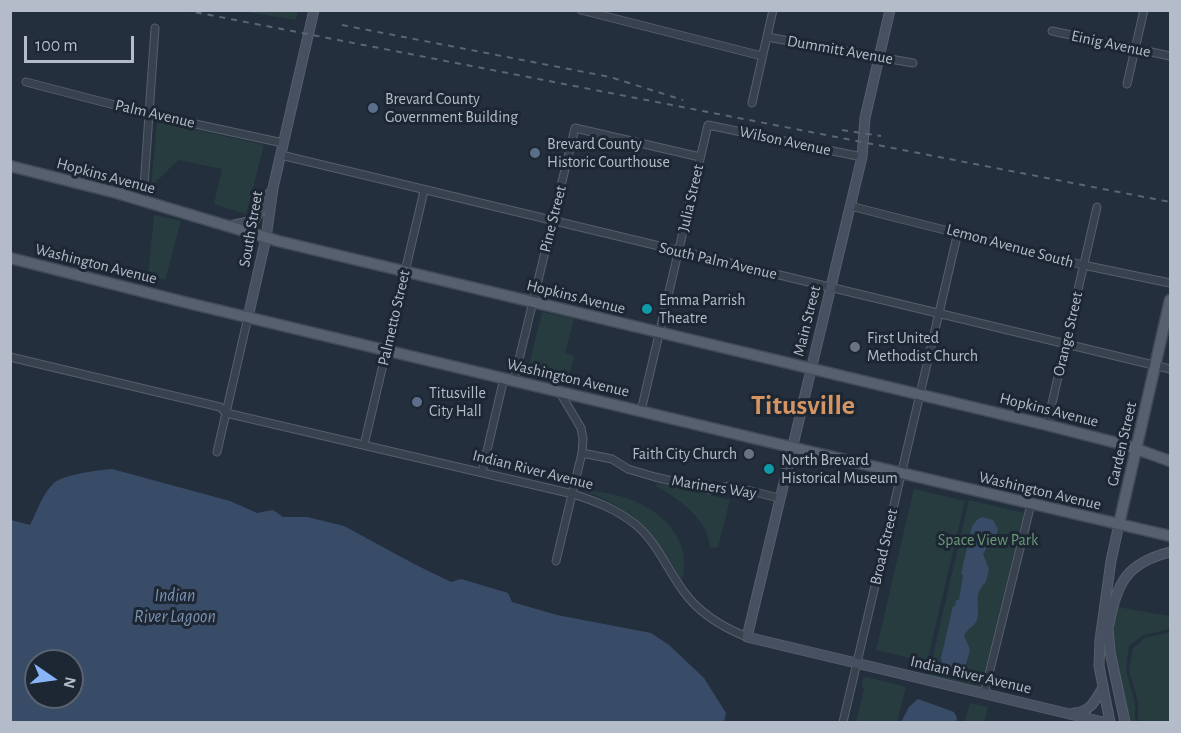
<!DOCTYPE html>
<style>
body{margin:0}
#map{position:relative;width:1181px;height:733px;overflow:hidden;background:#242f3e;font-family:"Alegreya Sans",sans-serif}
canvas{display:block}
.frame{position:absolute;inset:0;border:12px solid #b4bcc9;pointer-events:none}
.north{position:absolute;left:24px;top:649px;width:60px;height:60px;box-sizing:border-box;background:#1d2633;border:2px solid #59626f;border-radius:50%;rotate:103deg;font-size:16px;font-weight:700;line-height:24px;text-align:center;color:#b4bcc9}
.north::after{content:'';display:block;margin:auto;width:21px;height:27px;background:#8ab4f8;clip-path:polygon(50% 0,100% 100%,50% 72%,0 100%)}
.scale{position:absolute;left:24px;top:36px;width:110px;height:27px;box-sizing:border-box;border:3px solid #b4bcc9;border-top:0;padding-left:8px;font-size:18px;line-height:21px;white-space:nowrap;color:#b4bcc9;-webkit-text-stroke:4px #1d2633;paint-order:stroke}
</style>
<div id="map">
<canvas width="1181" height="733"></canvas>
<div class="frame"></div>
<div class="north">N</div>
<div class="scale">100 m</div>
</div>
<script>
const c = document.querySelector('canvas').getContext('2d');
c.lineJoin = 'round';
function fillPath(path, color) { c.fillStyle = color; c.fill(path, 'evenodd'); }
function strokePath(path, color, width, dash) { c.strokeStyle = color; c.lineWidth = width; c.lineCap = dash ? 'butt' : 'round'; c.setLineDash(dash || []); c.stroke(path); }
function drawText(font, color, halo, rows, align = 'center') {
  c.font = font + ' "Alegreya Sans",sans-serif'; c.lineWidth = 6; c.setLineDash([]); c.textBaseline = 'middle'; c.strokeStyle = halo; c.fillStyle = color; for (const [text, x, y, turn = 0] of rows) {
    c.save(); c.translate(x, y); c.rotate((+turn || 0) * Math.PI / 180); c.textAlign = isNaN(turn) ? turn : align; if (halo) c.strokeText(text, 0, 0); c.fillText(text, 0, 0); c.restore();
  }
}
const green = new Path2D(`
 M241,11H298L296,20Z
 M157,121L264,145L246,214L214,204L222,169L178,160L151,187Z
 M154,215L181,221L165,280L148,276Z
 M542,312L574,319L565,353L574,356L568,383L527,373Z
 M657,483L730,500L718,547L710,548C709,520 679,499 656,486Z
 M582,489C600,492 624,495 641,504C671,519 691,546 682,580C654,532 635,508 581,490Z
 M914,489L965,501L927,662L876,650Z
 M969,500L1024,513L980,690L928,677Z
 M1117,607L1170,616V629L1143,635L1129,646L1126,670L1135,703V722H1129L1114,652L1112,629Z
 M1170,632V722H1138V702L1129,670L1133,648L1145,638Z
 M867,677L906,687L897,722H856L864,689L862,686L863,679Z
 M970,703L988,707L984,722H965Z`);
const water = new Path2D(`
 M112,469L230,501L257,513L273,510L283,517H307L344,526L416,565L451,582L461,579L508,593L512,602L557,615L651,633L669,645L704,678L726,713L724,722H11V520L30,525C37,511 42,495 53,484C61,475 99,470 112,469ZM36,661H72V697H36Z
 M982,517L993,520L998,529L995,542L986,549L983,554L989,569L986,582C972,595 981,604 977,620C974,627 968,628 964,635L970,650L966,664L962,668L956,670L943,666L941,658L953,606H955L956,600H959L963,575L961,574L972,526L977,520Z
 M918,699L954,712L957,718L956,722H901L909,707Z`);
const street = new Path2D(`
 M581,10L762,56
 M1052,31L1170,56
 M767,37L913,63
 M26,82L149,114L283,143
 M1127,84L1144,10
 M752,103L773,10
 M281,155L1170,369
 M143,201L155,28
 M850,206L1083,265L1170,283
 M10,357L220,407L226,413L573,494C595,501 616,509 635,524C657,542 667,569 684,592C700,614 722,627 747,637
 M514,380L575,128L700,157
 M641,411L708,125L862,157
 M1047,425L1097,207
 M364,445L424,191
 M217,452L248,317
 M582,453L612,459L628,469L655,477L710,490L730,486L779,498
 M482,472L504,378
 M556,561L582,453L583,439L581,428L559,391
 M984,694L1031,504
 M843,722L958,232`);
const secondary = new Path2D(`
 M890,10L865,118L862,157L747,637L1103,722
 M229,226L254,221L270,193
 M248,317L266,238L273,188L314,10
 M1107,616L1110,652L1125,722
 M1109,624C1117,582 1127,563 1170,552
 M1074,713C1089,713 1096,700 1102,689
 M1110,722L1099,666L1100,640L1111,561L1119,524`);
const primary = new Path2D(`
 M10,166L117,193L278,241L1047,425L1125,445L1170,461
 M10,258L188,303L799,449L1170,536
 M1119,524L1170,300`);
const rail = new Path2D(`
 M184,10L1170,202
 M342,25L610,77L683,100
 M842,130L881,136`);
const markers = [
 [373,108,6,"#5c6f8a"],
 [535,153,6,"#5c6f8a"],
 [647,309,6,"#0f9aa8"],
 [855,347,6,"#6b7280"],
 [417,402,6,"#5c6f8a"],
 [749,454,6,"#6b7280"],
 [769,469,6,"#0f9aa8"]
];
const streetNames = [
 ["Einig Avenue",1111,44,12],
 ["Dummitt Avenue",840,50,10],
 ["Palm Avenue",155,114,13],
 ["Wilson Avenue",785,141,12],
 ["Hopkins Avenue",106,176,15],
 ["Julia Street",691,198,-77],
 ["Pine Street",553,219,-76],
 ["South Street",251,229,-80],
 ["Lemon Avenue South",1010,246,15],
 ["South Palm Avenue",718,261,13],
 ["Washington Avenue",96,264,14],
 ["Hopkins Avenue",576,297,14],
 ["Palmetto Street",394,318,-77],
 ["Main Street",807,321,-76],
 ["Orange Street",1068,334,-77],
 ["Washington Avenue",568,378,13],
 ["Hopkins Avenue",1049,410,14],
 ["Garden Street",1122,444,-77],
 ["Indian River Avenue",533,470,14],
 ["Mariners Way",714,487,9],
 ["Washington Avenue",1040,491,13],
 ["Broad Street",884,547,-77],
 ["Indian River Avenue",971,675,13]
];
const poiNames = [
 ["Brevard County",385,99],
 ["Government Building",385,117],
 ["Brevard County",547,144],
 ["Historic Courthouse",547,162],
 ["Emma Parrish",659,300],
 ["Theatre",659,318],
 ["First United",867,338],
 ["Methodist Church",867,356],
 ["Titusville",429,393],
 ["City Hall",429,411],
 ["Faith City Church",737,454,"right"],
 ["North Brevard",781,460],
 ["Historical Museum",781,478]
];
const parkNames = [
 ["Space View Park",988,540]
];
const waterNames = [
 ["Indian",175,596],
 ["River Lagoon",175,617]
];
const townNames = [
 ["Titusville",803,406]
];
fillPath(green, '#263c3f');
fillPath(water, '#394c67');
strokePath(street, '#565f6c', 9);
strokePath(secondary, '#565f6c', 11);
strokePath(primary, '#414a57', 13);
strokePath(street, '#38414e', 7);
strokePath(secondary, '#465061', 9);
strokePath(primary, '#56606e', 10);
strokePath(rail, '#5a6575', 2, [6, 6]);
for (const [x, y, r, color] of markers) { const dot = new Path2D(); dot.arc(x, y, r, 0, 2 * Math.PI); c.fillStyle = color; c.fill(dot); strokePath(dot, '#1d2633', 2); }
drawText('16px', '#b4bcc9', '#1d2633', streetNames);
drawText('16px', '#b4bcc9', '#1d2633', poiNames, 'left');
drawText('16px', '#6b9a76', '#1d2633', parkNames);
drawText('italic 18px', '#7c92b1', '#1d2633', waterNames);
drawText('bold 28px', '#d59563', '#1d2633', townNames);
</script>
